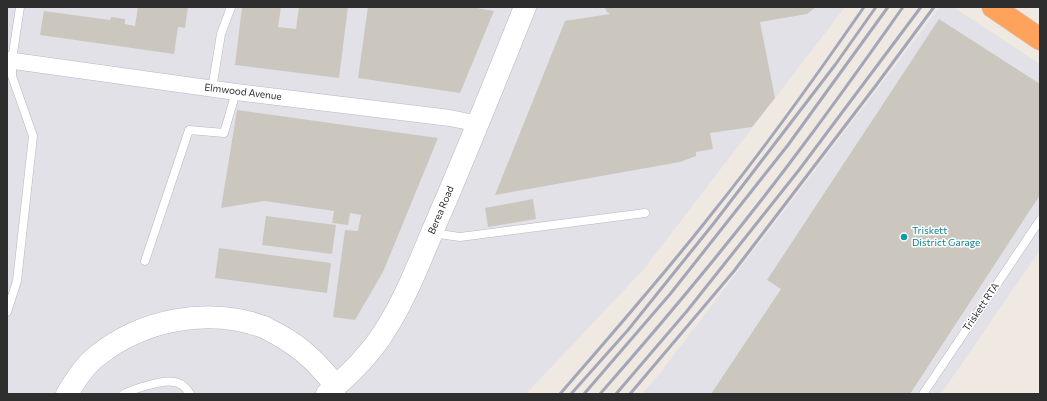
<!DOCTYPE html>
<style>
body{margin:0}
#map{position:relative;width:1047px;height:401px;overflow:hidden;background:#efe9e1;font-family:Commissioner,sans-serif}
canvas{display:block}
.frame{position:absolute;inset:0;border:8px solid #2e2e2e;pointer-events:none}
</style>
<div id="map">
<canvas width="1047" height="401"></canvas>
<div class="frame"></div>
</div>
<script>
const c = document.querySelector('canvas').getContext('2d');
c.lineJoin = 'round';
function fillPath(path, color) { c.fillStyle = color; c.fill(path, 'evenodd'); }
function strokePath(path, color, width, dash) { c.strokeStyle = color; c.lineWidth = width; c.lineCap = dash ? 'butt' : 'round'; c.setLineDash(dash || []); c.stroke(path); }
function drawText(font, color, halo, rows, align = 'center') {
  c.font = font + ' Commissioner,sans-serif'; c.lineWidth = 3; c.setLineDash([]); c.textBaseline = 'middle'; c.strokeStyle = halo; c.fillStyle = color; for (const [text, x, y, turn = 0] of rows) {
    c.save(); c.translate(x, y); c.rotate((+turn || 0) * Math.PI / 180); c.textAlign = isNaN(turn) ? turn : align; if (halo) c.strokeText(text, 0, 0); c.fillText(text, 0, 0); c.restore();
  }
}
const industrial = new Path2D(`
 M7,7H845L644,269L526,394H7Z
 M940,7H953L1040,64V250L941,394H641L653,382Z`);
const building = new Path2D(`
 M138,7H188L185,28L178,27L174,54L40,35L44,11L110,20L111,17L125,19V24L135,26Z
 M242,7H281L278,27L296,29L299,7H348L339,78L235,65Z
 M368,7H478L477,8L494,11L460,93L358,78Z
 M605,7H816L807,14L760,22L775,98L752,127L710,133L713,149L696,152V156L680,162L495,195L565,21L610,14L606,11Z
 M939,19L1040,84V195L910,394H711L781,289L767,280Z
 M237,110L438,138L383,272L355,320L333,317L345,230L358,231L361,215L350,213L348,225L332,223L334,211L264,201L221,208Z
 M533,199L536,219L488,227L485,208Z
 M266,216L336,225L332,254L262,245Z
 M219,248L331,263L327,293L215,278Z`);
const service = new Path2D(`
 M212,89L221,34L231,7
 M432,233L460,237L645,213
 M145,261L189,130L224,133L236,92
 M7,312L17,281L33,136L12,76V60L20,7
 M124,394C129,391 136,389 142,387C159,382 180,375 190,394
 M923,394L1040,220`);
const minor = new Path2D(`
 M7,60L236,92L450,118L479,124`);
const secondary = new Path2D(`
 M67,394C75,381 84,366 97,356C143,319 208,307 264,327C268,329 273,332 277,334C303,348 318,364 336,386
 M327,394C348,376 369,356 384,332C409,294 427,242 446,200C473,136 499,72 525,7`);
const motorway = new Path2D(`
 M993,7L1040,39`);
const rail = new Path2D(`
 M560,394C611,335 662,277 710,216C764,149 815,78 864,7
 M571,394L628,330L714,223L835,65L876,7
 M584,394L671,293L788,145L888,7
 M600,394C672,312 742,228 807,140C840,96 871,52 903,7
 M616,394L687,311L799,170L921,7
 M630,394L734,271L877,84L934,7`);
const markers = [
 [904,237,4,"#0f9aa8"]
];
const streetNames = [
 ["Elmwood Avenue",243,92,7],
 ["Berea Road",441,210,-67],
 ["Triskett RTA",981,307,-56]
];
const cultureNames = [
 ["Triskett",912,231],
 ["District Garage",912,243]
];
fillPath(industrial, '#e3e1e8');
fillPath(building, '#cbc7bf');
strokePath(service, '#b4b7c1', 9);
strokePath(minor, '#b4b7c1', 17);
strokePath(secondary, '#b4b7c1', 23);
strokePath(motorway, '#c9c9c9', 23);
strokePath(service, '#fff', 8);
strokePath(minor, '#fff', 16);
strokePath(secondary, '#fff', 22);
strokePath(motorway, '#ffa35c', 22);
strokePath(rail, '#a3a6b8', 3);
for (const [x, y, r, color] of markers) { const dot = new Path2D(); dot.arc(x, y, r, 0, 2 * Math.PI); c.fillStyle = color; c.fill(dot); strokePath(dot, '#fff', 1.5); }
drawText('10px', '#2e2e2e', '#fff', streetNames);
drawText('10px', '#0d838f', '#fff', cultureNames, 'left');
</script>
